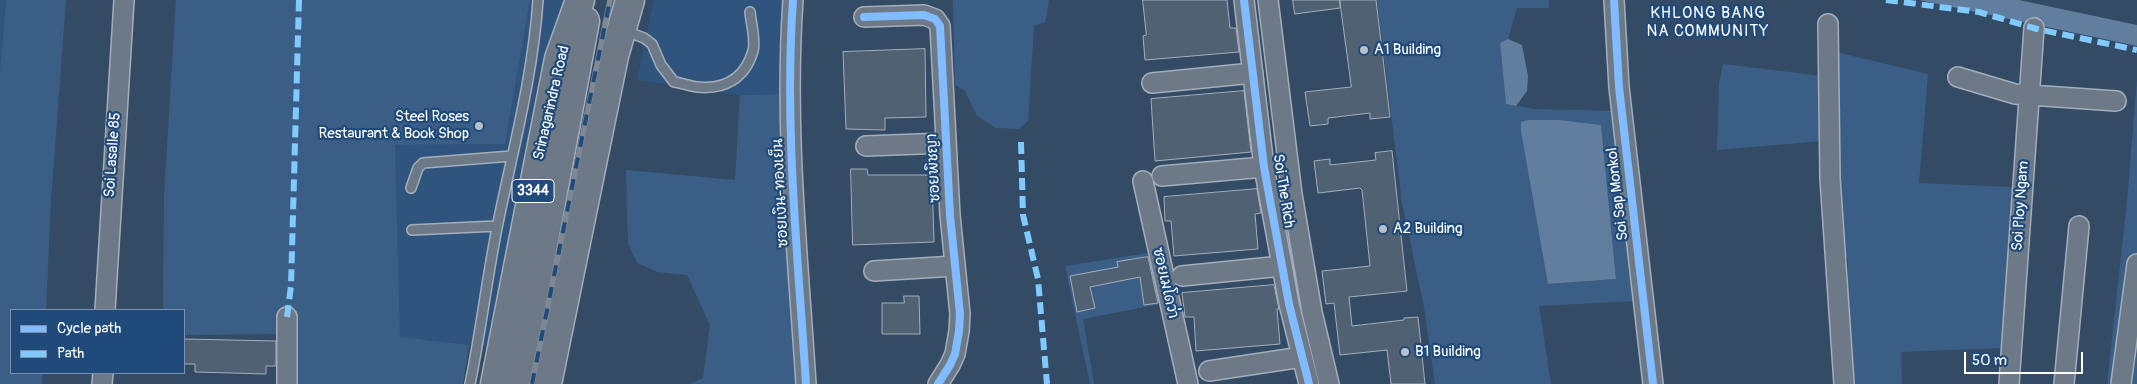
<!DOCTYPE html>
<meta charset="utf-8">
<style>
body{margin:0}
#map{position:relative;width:2137px;height:384px;overflow:hidden;background:#344b65;font-family:Pangolin,sans-serif}
canvas{display:block}
.legend{position:absolute;left:10px;top:309px;width:175px;height:65px;box-sizing:border-box;background:#1f4a7a;border:1px solid #7992af;margin:0;padding:6px 9px;list-style:none;font-size:15px;color:#fff}
.legend li{display:flex;align-items:center;gap:10px;height:25px}
.legend b{width:25px;border:1px solid #7992af}
.scale{position:absolute;left:1964px;top:352px;width:119px;height:22px;box-sizing:border-box;border:2px solid #fff;border-top:0;padding-left:6px;font-size:15px;line-height:18px;white-space:nowrap;color:#fff;-webkit-text-stroke:4px #1f4a7a;paint-order:stroke}
</style>
<div id="map">
<canvas width="2137" height="384"></canvas>
<ul class="legend">
<li><b style="height:6px;background:#80bcff"></b>Cycle path</li>
<li><b style="height:6px;background:#80caff"></b>Path</li>
</ul>
<div class="scale">50 m</div>
</div>
<script>
const c = document.querySelector('canvas').getContext('2d');
c.lineJoin = 'round';
function fillPath(path, color) { c.fillStyle = color; c.fill(path, 'evenodd'); }
function strokePath(path, color, width, dash) { c.strokeStyle = color; c.lineWidth = width; c.lineCap = dash ? 'butt' : 'round'; c.setLineDash(dash || []); c.stroke(path); }
function drawText(font, color, halo, rows, align = 'center') {
  c.font = font + ' Pangolin,"Playpen Sans Thai",sans-serif'; c.lineWidth = 4.5; c.setLineDash([]); c.textBaseline = 'middle'; c.strokeStyle = halo; c.fillStyle = color; for (const [text, x, y, turn = 0] of rows) {
    c.save(); c.translate(x, y); c.rotate((+turn || 0) * Math.PI / 180); c.textAlign = isNaN(turn) ? turn : align; if (halo) c.strokeText(text, 0, 0); c.fillText(text, 0, 0); c.restore();
  }
}
const built = new Path2D(`
 M0,0H6L0,79Z
 M530,0H568L492,345H469L400,337L395,145L505,144Z
 M654,0H788L783,94L740,95L637,80Z`);
const green = new Path2D(`
 M6,0H66L51,200L46,310H11V373H43L42,384H0V73Z
 M176,0H530L505,144L395,145L400,337L469,345L463,384H296V309H279L280,334L184,335V310H163L164,195Z
 M953,0H1049L1045,23L1034,25L1028,121L1019,129L996,128L977,116L965,91L955,85Z
 M1377,0H1549V8H1517L1508,39L1500,43L1506,104L1535,109L1616,111L1636,301L1539,306L1551,384H1435L1424,307L1402,203ZM1601,126L1616,279L1548,284Z
 M1836,52L1928,74L1919,183L2014,187L2003,348L1901,352L1902,384H1850L1848,352V260L1839,241Z
 M1723,64L1822,76V141L1717,150L1719,84Z
 M2137,79V384H2107L2127,202Z
 M783,94L801,384H690L703,378L710,325L687,275L658,272L637,263L628,244L626,170L735,180L740,95Z
 M1148,253L1161,304L1083,319L1094,384H1090L1065,266Z`);
const water = new Path2D(`
 M1919,0H2019L2137,25V46Z
 M1508,39L1522,45L1528,76L1527,91L1516,106L1506,104L1500,43Z
 M1528,120H1558L1601,125L1616,279L1548,284L1521,131V122Z`);
const building = new Path2D(`
 M1143,0H1227L1230,28H1236L1239,52L1145,60L1143,36L1146,35Z
 M1293,0H1340V8L1295,14Z
 M1340,0H1376L1390,117L1370,119V113L1328,118V124L1310,126L1305,92L1351,87Z
 M925,49L926,117L885,118V130L846,129L843,52Z
 M1244,91L1251,152L1155,161L1151,99Z
 M1392,151L1407,291L1349,297L1352,326L1404,320V318L1418,317L1425,384H1391L1387,350L1340,355L1334,303L1326,304L1322,271L1370,266L1362,190L1360,188L1318,193L1314,161L1330,159V165L1376,160L1375,153Z
 M851,169H867L868,175H932L934,242L853,245Z
 M1257,189L1261,213L1255,214L1258,249L1174,256L1171,221H1165L1164,197Z
 M1148,257L1158,303L1144,305L1140,277L1090,287L1095,308L1077,312L1070,276L1118,267L1117,262Z
 M1274,285L1279,309H1277L1280,344L1196,351L1194,317H1185L1182,293Z
 M904,296H919L920,334H882V303H904Z
 M184,339L276,341V366H266V374L195,372V364H184Z`);
const service = new Path2D(`
 M631,33L644,38L652,44L661,65L674,82C682,83 689,86 697,87C725,90 745,78 753,51C756,41 751,23 750,12
 M411,188L418,168L423,163L512,156
 M412,230L497,226
 M470,384C481,331 487,277 498,223C513,149 533,76 538,0`);
const minor = new Path2D(`
 M793,0C784,128 798,256 806,384
 M1244,0L1264,167L1289,304L1309,384
 M1268,0L1292,194L1312,312L1329,384
 M1614,0L1619,87L1653,384
 M864,17L924,15L935,19L940,26L950,215L960,314L959,331L955,354L950,365L938,384
 M1828,24L1830,178L1844,384
 M1958,77L2015,94L2116,101
 M1152,83L1253,73
 M866,146L946,143
 M1162,176L1264,167
 M1143,181L1188,384
 M874,271L955,266
 M1182,276L1282,266
 M105,310L124,0
 M1209,371L1302,357
 M102,384L103,373
 M287,384V317
 M2009,384L2034,28
 M2064,384L2079,226
 M2121,384L2137,264`);
const primary = new Path2D(`
 M495,384L559,59L580,0
 M515,384L534,293L585,21
 M547,384L614,56L630,0`);
const rail = new Path2D(`
 M532,384L610,0`);
const quiet = new Path2D(`
 M1886,0L1979,12L2037,29L2137,50
 M1021,142L1023,215L1038,279L1047,384
 M287,317L291,286L299,0`);
const cycleway = new Path2D(`
 M793,0C784,128 798,256 806,384
 M1244,0L1264,167L1289,304L1309,384
 M1614,0L1619,87L1653,384
 M864,17L924,15L935,19L940,26L950,215L960,314L959,331L955,354L950,365L938,384`);
const markers = [
 [1364,50,5,"#b8c0c9"],
 [479,126,5,"#b8c0c9"],
 [1383,229,5,"#b8c0c9"],
 [1405,352,5,"#b8c0c9"]
];
const shields = [
 [533,191,42]
];
const shieldNames = [
 ["3344",533,191]
];
const poiNames = [
 ["A1 Building",1374,50],
 ["Steel Roses",469,117,"right"],
 ["Restaurant & Book Shop",469,134,"right"],
 ["A2 Building",1393,229],
 ["B1 Building",1415,352]
];
const streetNames = [
 ["Srinagarindra Road",552,103,-77],
 ["Soi Lasalle 85",113,155,-86],
 ["ซอยพิชญา",934,168,-93],
 ["Soi The Rich",1283,191,81],
 ["ซอยเงิน-ทองเย็น",781,193,-93],
 ["Soi Sap Monkol",1618,194,-97],
 ["Soi Ploy Ngam",2021,206,-86],
 ["ซอยเมโดว่า",1165,283,77]
];
const neighbourhoodNames = [
 ["KHLONG BANG",1708,14],
 ["NA COMMUNITY",1708,32]
];
fillPath(built, '#2f557f');
fillPath(green, '#3b5e86');
fillPath(water, '#617e9e');
fillPath(building, '#506174');
strokePath(building, '#a4aeba', 1);
strokePath(service, '#a4aeba', 12);
strokePath(minor, '#a4aeba', 22);
strokePath(primary, '#a4aeba', 31);
strokePath(service, '#6d7986', 9);
strokePath(minor, '#6d7986', 19);
strokePath(primary, '#6d7986', 28);
strokePath(rail, '#7e8895', 5.5);
strokePath(rail, '#1f4a7a', 4, [11]);
strokePath(quiet, '#80caff', 6, [12, 6]);
strokePath(cycleway, '#80bcff', 8);
for (const [x, y, r, color] of markers) { const dot = new Path2D(); dot.arc(x, y, r, 0, 2 * Math.PI); c.fillStyle = color; c.fill(dot); strokePath(dot, '#1f4a7a', 2); }
for (const [x, y, w] of shields) { const box = new Path2D(); box.roundRect(x - w / 2, y - 11.5, w, 23, 4); c.fillStyle = '#1f4a7a'; c.fill(box); strokePath(box, '#fff', 1); }
drawText('bold 14px', '#fff', null, shieldNames);
drawText('15px', '#fff', '#1f4a7a', poiNames, 'left');
drawText('15px', '#fff', '#1f4a7a', streetNames);
c.letterSpacing = '1px';
drawText('16px', '#fff', '#1f4a7a', neighbourhoodNames);
c.letterSpacing = '0px';
</script>
